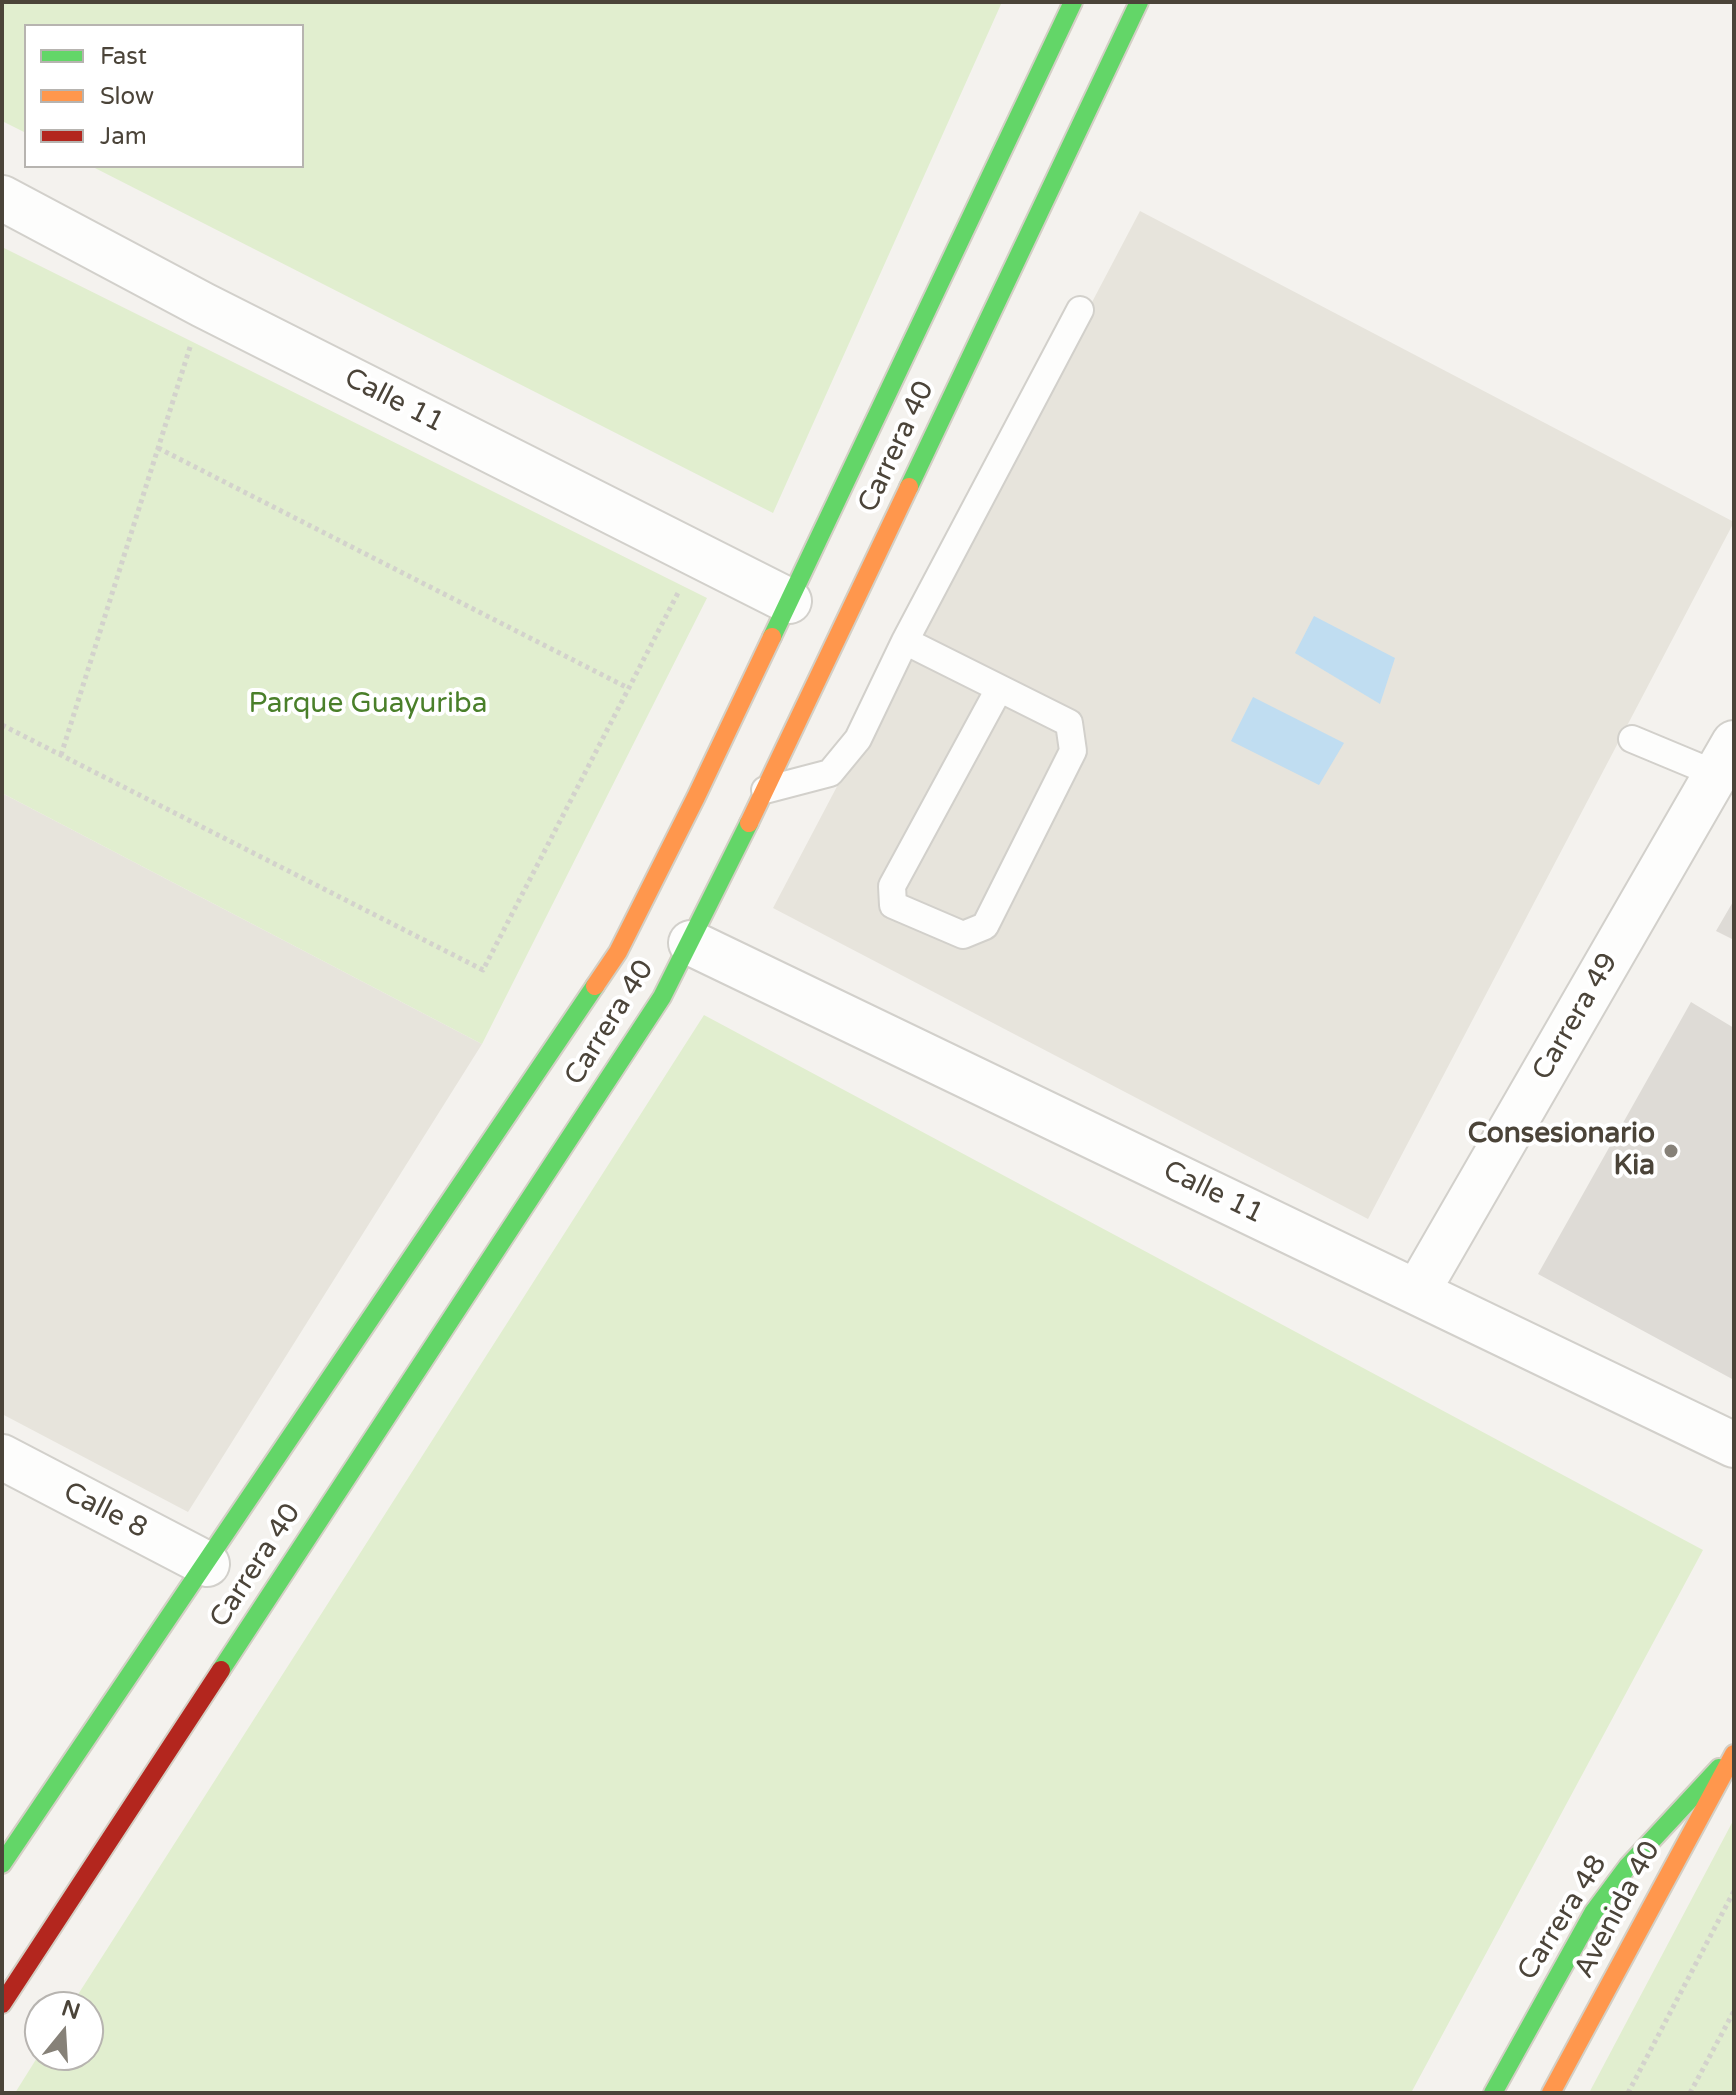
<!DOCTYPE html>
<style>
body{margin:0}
#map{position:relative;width:1736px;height:2095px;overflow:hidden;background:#f4f2ee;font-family:"Varela Round",sans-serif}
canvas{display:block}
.frame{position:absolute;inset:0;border:4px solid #4b4439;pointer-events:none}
.legend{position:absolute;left:24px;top:24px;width:280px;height:144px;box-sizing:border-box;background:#fff;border:2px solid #b7b4b0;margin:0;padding:10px 14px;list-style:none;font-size:24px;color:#4b4439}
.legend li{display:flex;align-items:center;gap:16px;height:40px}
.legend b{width:40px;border:2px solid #b7b4b0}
.north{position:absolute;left:24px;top:1991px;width:80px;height:80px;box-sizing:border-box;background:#fff;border:2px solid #b7b4b0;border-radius:50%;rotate:18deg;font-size:22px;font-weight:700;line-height:32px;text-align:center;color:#4b4439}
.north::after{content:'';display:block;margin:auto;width:28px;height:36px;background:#868178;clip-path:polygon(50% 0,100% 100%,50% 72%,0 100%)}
</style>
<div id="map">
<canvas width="1736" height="2095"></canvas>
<div class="frame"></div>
<ul class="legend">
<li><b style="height:10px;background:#63d668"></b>Fast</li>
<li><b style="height:10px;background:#ff974d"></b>Slow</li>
<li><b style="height:10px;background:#b3261e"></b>Jam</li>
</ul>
<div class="north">N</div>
</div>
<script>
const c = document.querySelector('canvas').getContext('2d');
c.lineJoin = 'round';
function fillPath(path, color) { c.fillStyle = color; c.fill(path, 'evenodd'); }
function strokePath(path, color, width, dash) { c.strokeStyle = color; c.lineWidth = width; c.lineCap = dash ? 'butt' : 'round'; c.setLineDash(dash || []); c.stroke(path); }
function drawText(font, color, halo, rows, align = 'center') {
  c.font = font + ' "Varela Round",sans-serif'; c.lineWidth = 8; c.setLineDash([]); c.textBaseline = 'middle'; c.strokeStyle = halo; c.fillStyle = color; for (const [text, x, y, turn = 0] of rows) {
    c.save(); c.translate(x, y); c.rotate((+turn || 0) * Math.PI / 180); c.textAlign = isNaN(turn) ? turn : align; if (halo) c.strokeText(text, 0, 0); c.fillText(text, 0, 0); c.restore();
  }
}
const residential = new Path2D(`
 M1140,211L1734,522L1368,1219L773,908Z
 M2,793L482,1044L188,1512L2,1414Z`);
const green = new Path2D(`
 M2,2H1002L773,513L91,166H302V26H26V133L2,121Z
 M2,247L707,598L482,1044L2,793Z
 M704,1015L1703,1550L1411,2093H15L40,2053L88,2055V2007H70Z
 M1734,1819V2089L1732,2093H1589Z`);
const water = new Path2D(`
 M1314,616L1395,658L1380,704L1295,653Z
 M1253,697L1344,743L1319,785L1231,741Z`);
const building = new Path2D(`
 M1734,900V940L1716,931Z
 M1691,1002L1734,1028V1380L1538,1274Z`);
const path = new Path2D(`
 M158,448L628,688
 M2,725L483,970L679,591
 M61,755L191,344
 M1628,2093L1734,1891
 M1690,2093L1734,2011`);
const lane = new Path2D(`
 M905,641L1069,723L1073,751L985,926L963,935L893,905L892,886L999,689
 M1632,739L1716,774
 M765,790L830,773L858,739L905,641L1080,310`);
const street = new Path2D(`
 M2,198L203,305L789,601
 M691,943L1734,1445
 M1417,1292L1734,743
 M2,1457L207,1564`);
const fast = new Path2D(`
 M909,487L1139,2
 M772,637L1073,2
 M221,1670L662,997L749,823
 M2,1864L595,986
 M1493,2093L1593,1913L1628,1866L1719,1768`);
const slow = new Path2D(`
 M749,823L909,487
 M595,986L618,952L696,797L772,637
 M1551,2093L1734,1754`);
const jam = new Path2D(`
 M2,2004L221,1670`);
const markers = [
 [1671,1151,8,"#868178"]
];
const streetNames = [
 ["Calle 11",394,401,27],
 ["Carrera 40",897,447,-65],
 ["Carrera 49",1576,1017,-60],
 ["Carrera 40",610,1023,-58],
 ["Calle 11",1213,1193,26],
 ["Calle 8",105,1511,27],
 ["Carrera 40",256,1566,-57],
 ["Avenida 40",1618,1910,-62],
 ["Carrera 48",1563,1918,-58]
];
const parkNames = [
 ["Parque Guayuriba",368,705]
];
const poiNames = [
 ["Consesionario",1655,1135],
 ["Kia",1655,1167]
];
fillPath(residential, '#e7e4dc');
fillPath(green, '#e1eecf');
fillPath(water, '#c0ddf1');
fillPath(building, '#dedbd6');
strokePath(lane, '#d2d0cb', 30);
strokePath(street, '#d2d0cb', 48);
strokePath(fast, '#d3cfc5', 22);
strokePath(slow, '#d3cfc5', 22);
strokePath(jam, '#d3cfc5', 22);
strokePath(path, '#d3d2cc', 5, [4, 4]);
strokePath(lane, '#fdfdfc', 26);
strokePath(street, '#fdfdfc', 44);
strokePath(fast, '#63d668', 18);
strokePath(slow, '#ff974d', 18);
strokePath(jam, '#b3261e', 18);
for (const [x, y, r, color] of markers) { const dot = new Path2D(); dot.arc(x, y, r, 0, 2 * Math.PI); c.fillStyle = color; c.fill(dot); strokePath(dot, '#fff', 3); }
drawText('28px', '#4b4439', '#fff', streetNames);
drawText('28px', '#4a7f2a', '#fff', parkNames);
drawText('bold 28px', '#4b4439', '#fff', poiNames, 'right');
</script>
